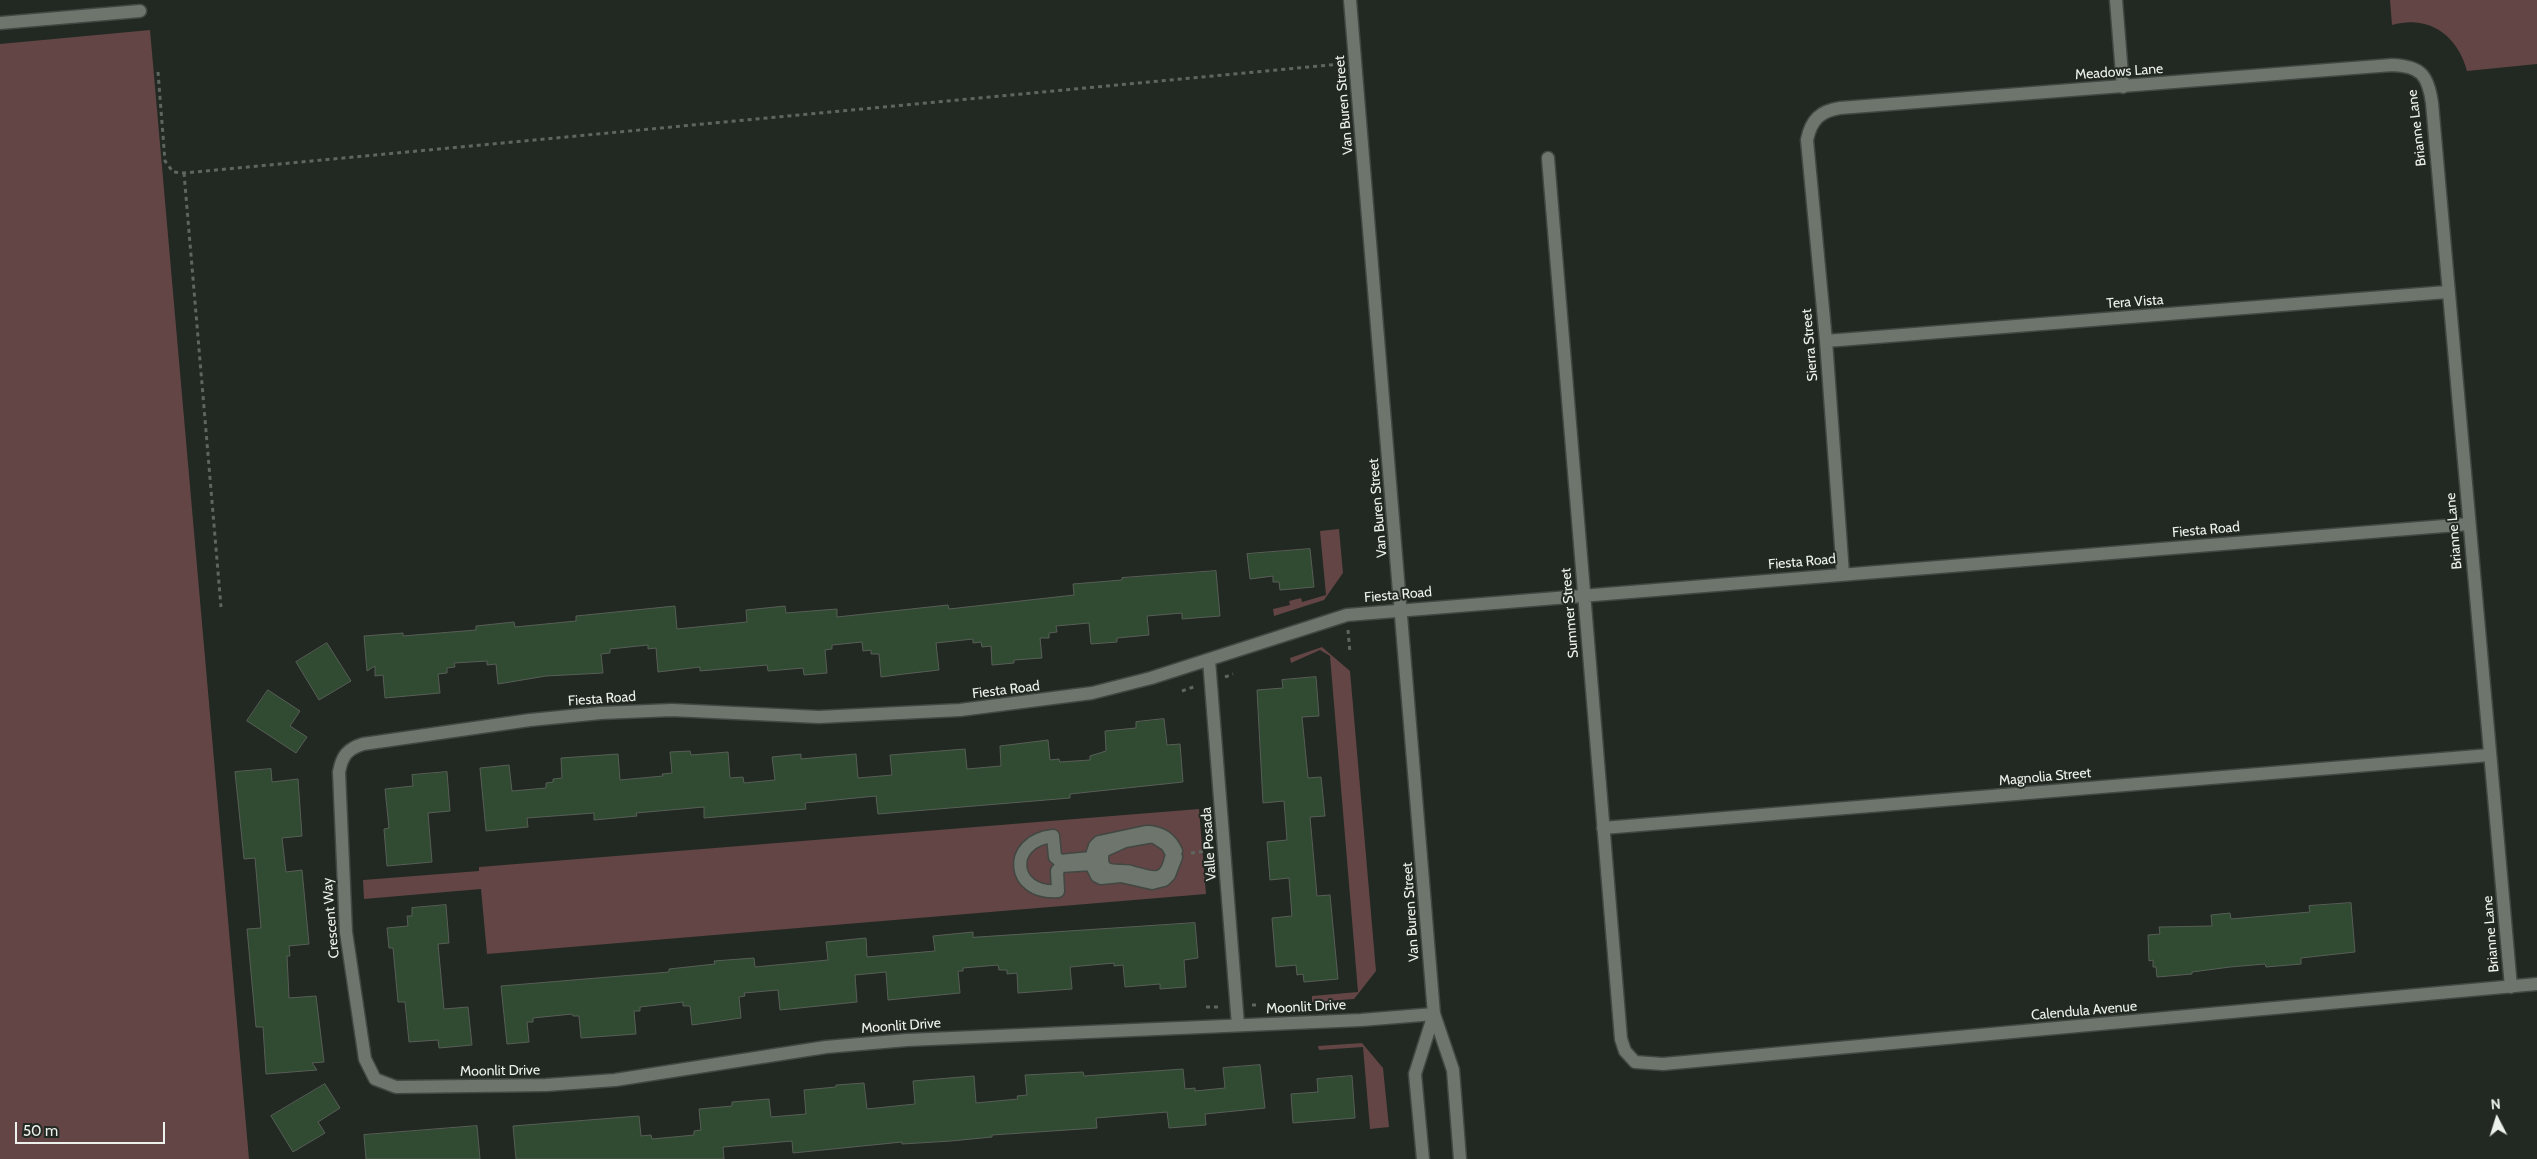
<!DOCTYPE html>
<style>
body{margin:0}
#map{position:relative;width:2537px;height:1159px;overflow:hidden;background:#222922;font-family:Cabin,sans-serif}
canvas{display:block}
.north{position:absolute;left:2472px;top:1094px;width:50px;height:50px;-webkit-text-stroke:4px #222922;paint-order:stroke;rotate:355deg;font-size:14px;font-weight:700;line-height:20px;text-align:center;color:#ecf1ec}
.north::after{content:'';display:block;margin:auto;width:18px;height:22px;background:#ecf1ec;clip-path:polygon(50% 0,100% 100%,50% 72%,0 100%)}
.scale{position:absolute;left:15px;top:1122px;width:150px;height:22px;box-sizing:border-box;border:2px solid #ecf1ec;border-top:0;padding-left:6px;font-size:15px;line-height:18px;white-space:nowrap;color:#ecf1ec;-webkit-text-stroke:4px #222922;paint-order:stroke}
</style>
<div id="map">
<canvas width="2537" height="1159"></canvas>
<div class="north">N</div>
<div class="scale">50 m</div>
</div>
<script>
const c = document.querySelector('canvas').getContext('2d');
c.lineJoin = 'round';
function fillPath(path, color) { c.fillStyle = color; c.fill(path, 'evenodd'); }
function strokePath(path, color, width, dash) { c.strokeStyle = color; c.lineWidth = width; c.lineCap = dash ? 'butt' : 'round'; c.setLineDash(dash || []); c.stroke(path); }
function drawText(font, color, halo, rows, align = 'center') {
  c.font = font + ' Cabin,sans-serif'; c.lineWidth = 4; c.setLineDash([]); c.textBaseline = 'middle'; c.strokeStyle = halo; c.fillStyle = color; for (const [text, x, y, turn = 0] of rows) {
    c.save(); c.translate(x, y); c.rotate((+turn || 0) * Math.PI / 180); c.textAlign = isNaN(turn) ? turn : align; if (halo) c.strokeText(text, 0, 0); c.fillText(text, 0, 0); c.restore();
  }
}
const green = new Path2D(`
 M2390,0H2537V64L2467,71C2458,36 2429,14 2392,25Z
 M150,30L249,1159H0V44Z
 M1339,529L1343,573L1324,600L1274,616L1273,609L1290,605L1289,601L1301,598L1302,602L1326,595L1320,531Z
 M1322,647L1350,671L1376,971L1354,999L1312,1002V996L1358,992L1330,656L1320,650L1291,663L1290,658Z
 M1199,809L1206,894L487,954L481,889L364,899L363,880L479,871V867Z
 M1362,1043L1383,1068L1389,1127L1370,1129L1363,1047L1319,1050L1318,1046Z`);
const building = new Path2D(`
 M1310,549L1314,587L1280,590L1279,582H1273V576L1250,579L1247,554Z
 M1216,571L1220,616L1182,619V613L1147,616L1149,635L1117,638V642L1091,644L1089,623L1056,626L1057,632L1049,633V638H1040L1042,658L1014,660V663L992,665L991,646L982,647L981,642L973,643V639L936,643L939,670L904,674L881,677L879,654H871V650L863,651L862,642L832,645V649L825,650L827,673L804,675L803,668L768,671L767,665L700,671V667L658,672L656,648L648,649V645L610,649V653L601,654L603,673L546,676L498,684L496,664L487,665V661L454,663L455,667L447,668V673L438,674L440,693L385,698L383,675L375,676V666L367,671L364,636L403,633V636L476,630V626L514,622L515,627L576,621V616L675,606L677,629L747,622L746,610L785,606L786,613L837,609V617L948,605L949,609L1074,595L1073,584L1122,580V578Z
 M327,643L351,681L319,700L296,662Z
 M1316,677L1319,716L1302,717L1308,778L1321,777L1325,816L1310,817L1317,896L1330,895L1338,979L1304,982L1303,974L1297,975L1296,965L1276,967L1272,918L1292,916L1289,878L1270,880L1267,842L1287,840L1284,801L1263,803L1257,690L1283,688L1282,680Z
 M268,690L300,711L290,726L307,737L296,753L247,721Z
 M1164,719L1167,745L1180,744L1183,782L1070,794V798L878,814L876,796L805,803L806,809L704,818V807L636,813L637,816L594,820V813L527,818L528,827L486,831L480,768L509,765L512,791L546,788V783L553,782V779L562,778L561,758L618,754L620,780L663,776L662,774L672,773L670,752L690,751L691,755L728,752L730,778L743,777L744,783L775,780L772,757L801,754V759L856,754L858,778L892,775L890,755L965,749L967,769L1001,766L1000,746L1048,740L1050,760L1059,759L1060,762L1090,760V756L1106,751L1105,731L1136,728V722Z
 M271,769L272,782L298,779L302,836L282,838L286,872L302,870L309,944L289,946L290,956H287L289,998L316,996L324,1062L312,1063L317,1070L266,1074L263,1027H256L247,929L261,928L255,858L244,859L235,772Z
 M447,772L450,811L428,813L432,862L387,866L384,829L389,828L385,789L413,786L412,775Z
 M2351,903L2355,952L2301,958V964L2266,967L2265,964L2230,967L2192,972V974L2157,977L2156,967H2153V960L2149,961L2148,935L2160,934L2159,927L2212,926L2211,915L2230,913L2231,919L2310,912L2309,906Z
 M446,905L449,943L438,944L444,1009L468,1007L472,1045L439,1048L438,1040L409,1042L405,1002H398L393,948H389L387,928L408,926L407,916H412V908Z
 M1195,923L1198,958L1184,960L1186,987L1160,989V984L1125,987L1123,965L1114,966V963L1070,967L1072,989L1018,993L1017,973L1007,974V970H999L998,965L963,968V971H958L960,993L888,1000L886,972L855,975L857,1002L780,1010L778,990L744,993L745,996L739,997L741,1018L692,1025L690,1006H683V1002L640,1007V1011H634L636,1034L581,1038L579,1016H573L572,1014L533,1018V1022H527L529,1042L507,1044L501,986L669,972V969L715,964L714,961L754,958L755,967L828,960L826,942L866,938L867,957L935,951L933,936L973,932V937Z
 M1260,1065L1265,1108L1205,1114L1206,1125L1169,1128L1167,1112L1096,1118L1097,1128L992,1135V1137L951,1141L902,1144V1142L793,1153L792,1141L723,1147L724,1159H516L513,1126L639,1116L641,1136L651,1135L652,1139L684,1136L694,1135V1131L701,1130L699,1109L732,1106V1102L769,1099L771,1117L806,1114L804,1090L836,1087V1085L864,1083L867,1109L915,1104L913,1081L974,1076L976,1103L1018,1099L1017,1096L1027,1095L1025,1075L1083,1072L1084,1076L1183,1069L1185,1089L1195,1088V1091L1225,1088L1223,1068Z
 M1352,1076L1355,1118L1293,1123L1291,1094L1318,1092L1317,1079Z
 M325,1084L340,1108L318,1122L325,1133L293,1152L271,1116Z
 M477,1126L480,1159H366L364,1135Z`);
const path = new Path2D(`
 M158,72L165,161L173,172L184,173L1340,64
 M184,173L221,607
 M1348,630L1350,653
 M1225,677L1233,674
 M1182,691L1196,686
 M1191,853L1206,851
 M1252,1005H1260
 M1206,1007H1221`);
const pedestrian = new Path2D(`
 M1146,832C1161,832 1170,838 1176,851L1171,852L1167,845L1153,836L1125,841L1103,851C1098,877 1116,869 1131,872C1150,877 1165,886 1171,858L1176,857L1169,875L1164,880L1152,883L1121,876L1101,878L1097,876L1091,864L1061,866L1057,871L1058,891C1011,895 1006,841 1053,836L1055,857L1060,861L1091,858L1095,846L1099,842Z`);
const minor = new Path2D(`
 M2116,0L2123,87
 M0,23L140,11
 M1548,158L1621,1039L1625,1051L1635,1062L1663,1064L2537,984
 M1826,341L2447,292
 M1843,574L1826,341L1807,140C1811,120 1820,111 1840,108L2392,65C2421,66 2428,75 2432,103L2511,987
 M1209,660L1238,1025
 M1603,828L2490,755
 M1434,1014L1361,1020L907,1040L826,1047L615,1080L546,1085L396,1087L375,1079L365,1059L346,932L339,772C342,756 347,749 363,744L530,720L601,713L672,710L819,717L960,710L1092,693L1151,678L1347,615L2469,524`);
const tertiary = new Path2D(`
 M1350,0L1434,1014L1453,1070L1460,1159
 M1423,1159L1415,1074L1434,1014`);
const streetNames = [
 ["Meadows Lane",2119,72,-4],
 ["Van Buren Street",1344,105,-95],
 ["Brianne Lane",2417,128,-97],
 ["Tera Vista",2135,302,-4],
 ["Sierra Street",1810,345,-95],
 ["Van Buren Street",1378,508,-95],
 ["Fiesta Road",2206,530,-5],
 ["Brianne Lane",2454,531,-95],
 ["Fiesta Road",1802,562,-5],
 ["Fiesta Road",1398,595,-5],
 ["Summer Street",1570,613,-95],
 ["Fiesta Road",1006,690,-7],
 ["Fiesta Road",602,699,-4],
 ["Magnolia Street",2045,777,-5],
 ["Valle Posada",1209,844,-94],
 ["Van Buren Street",1411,912,-94],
 ["Crescent Way",331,918,-95],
 ["Brianne Lane",2491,934,-95],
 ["Moonlit Drive",1306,1007,-3],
 ["Calendula Avenue",2084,1011,-5],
 ["Moonlit Drive",901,1026,-4],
 ["Moonlit Drive",500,1071,-1]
];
fillPath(green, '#624544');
fillPath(building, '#304b31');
strokePath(building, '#575e57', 1);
strokePath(pedestrian, '#414742', 15);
strokePath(minor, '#414742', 15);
strokePath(tertiary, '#414742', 15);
strokePath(path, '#5f655f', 3, [4, 4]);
strokePath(pedestrian, '#6d756d', 12);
strokePath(minor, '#6d756d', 12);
strokePath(tertiary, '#6d756d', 12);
drawText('14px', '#ecf1ec', '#222922', streetNames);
</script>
